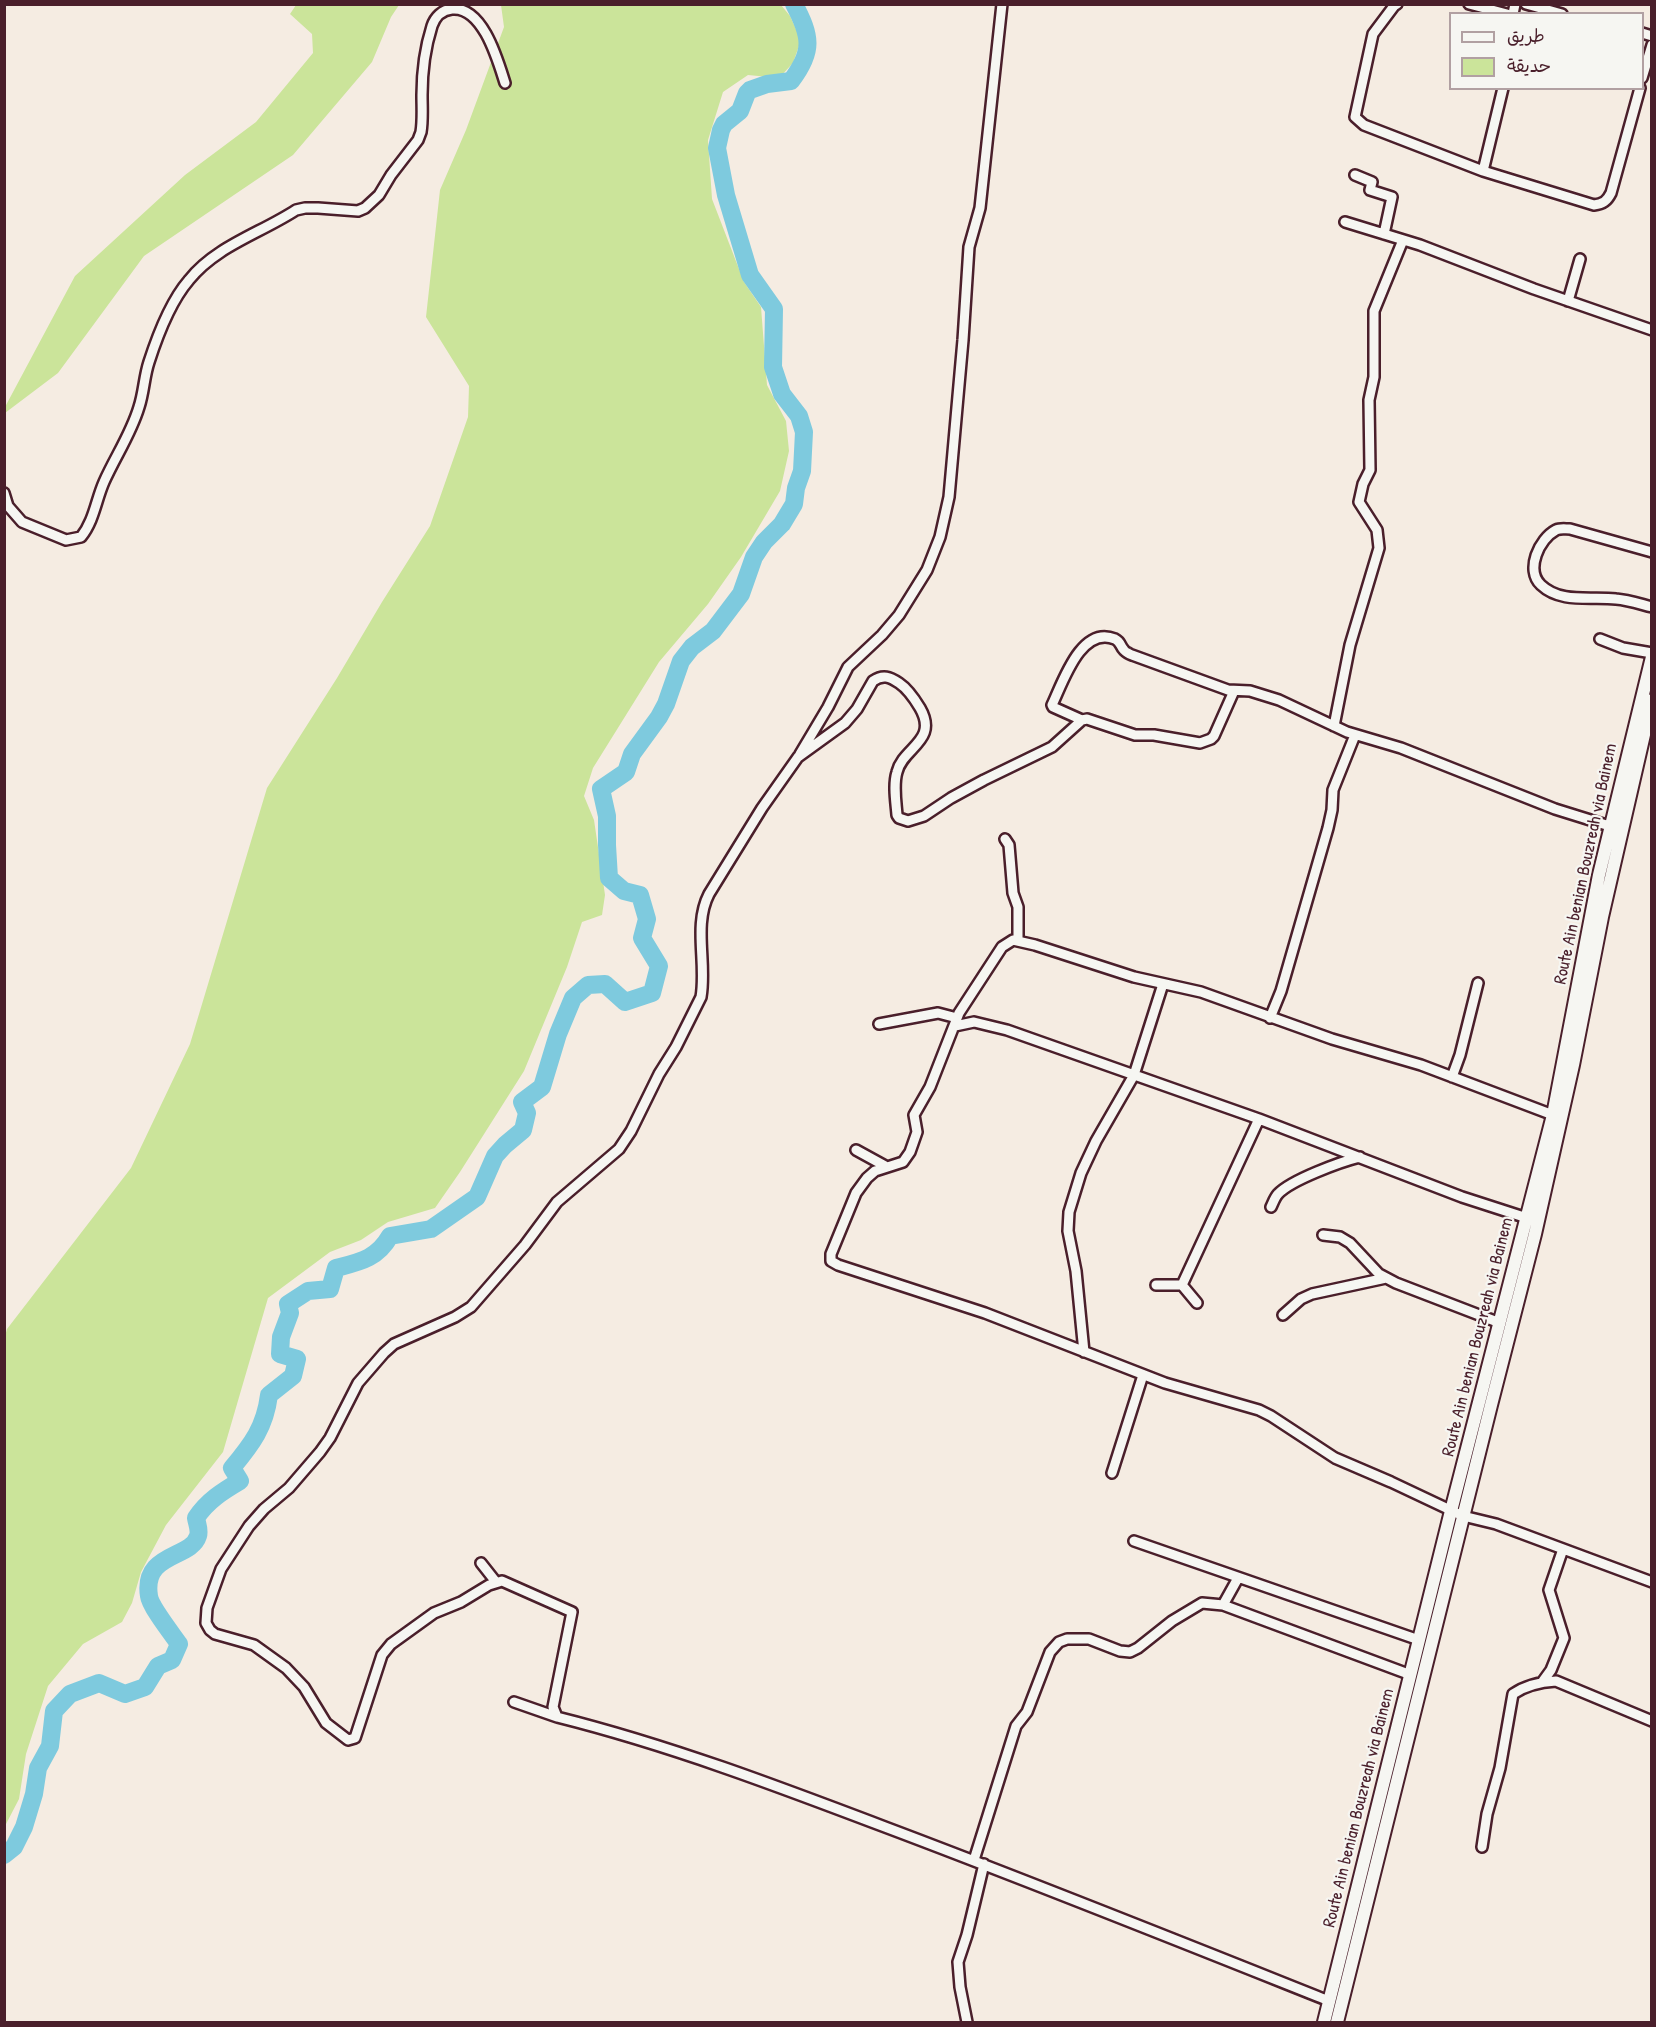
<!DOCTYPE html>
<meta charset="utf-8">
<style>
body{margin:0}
#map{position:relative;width:1656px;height:2027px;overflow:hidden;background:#f5ece2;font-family:"Patrick Hand","Playpen Sans Arabic",sans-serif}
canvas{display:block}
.frame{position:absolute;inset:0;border:6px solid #4a1f2b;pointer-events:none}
.legend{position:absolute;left:1449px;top:12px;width:195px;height:78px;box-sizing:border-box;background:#f6f6f2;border:2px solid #b1a0a2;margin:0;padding:8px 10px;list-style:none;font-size:18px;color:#4a1f2b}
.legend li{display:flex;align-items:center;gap:12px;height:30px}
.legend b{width:30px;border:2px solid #b1a0a2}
</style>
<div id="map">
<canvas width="1656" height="2027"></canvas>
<div class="frame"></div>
<ul class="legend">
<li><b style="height:8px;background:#f6f6f2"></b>طريق</li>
<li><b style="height:16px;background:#cbe49a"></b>حديقة</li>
</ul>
</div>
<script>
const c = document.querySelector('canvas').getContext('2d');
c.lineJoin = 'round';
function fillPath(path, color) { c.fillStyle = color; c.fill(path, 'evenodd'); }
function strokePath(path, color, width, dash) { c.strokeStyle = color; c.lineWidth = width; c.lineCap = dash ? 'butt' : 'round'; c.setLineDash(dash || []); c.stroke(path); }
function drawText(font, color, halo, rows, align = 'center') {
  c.font = font + ' "Patrick Hand",sans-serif'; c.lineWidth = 4.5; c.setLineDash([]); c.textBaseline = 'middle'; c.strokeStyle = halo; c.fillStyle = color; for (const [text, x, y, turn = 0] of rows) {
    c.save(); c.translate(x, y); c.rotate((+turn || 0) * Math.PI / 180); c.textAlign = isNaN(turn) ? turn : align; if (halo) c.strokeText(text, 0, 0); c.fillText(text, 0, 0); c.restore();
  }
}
const green = new Path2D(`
 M296,5H399L391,17L372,62L293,155L144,256L58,373L5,413V407L75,276L185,175L256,122L313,53L312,34L290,14Z
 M501,5H781L790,16L801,40L793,63L779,78L748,75L723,92L708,140L712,199L744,282L761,307L767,385L786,421L789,451L780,491L741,557L708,604L659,662L593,768L584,796L594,820L605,895L602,915L582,922L567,967L524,1071L460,1172L435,1208L388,1222L361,1240L330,1252L268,1298L223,1452L166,1525L141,1572L132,1603L122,1622L83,1644L48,1686L26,1754L19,1799L5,1826V1336L7,1329L131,1168L190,1044L267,788L337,678L382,602L430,526L468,417L469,386L426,317L440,190L466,130L504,27Z`);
const river = new Path2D(`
 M4,1855L14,1847L24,1827L34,1794L38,1768L50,1746L54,1711L70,1694L99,1683L125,1694L145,1687L158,1666L172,1660L179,1644C172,1634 150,1606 149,1596C142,1552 191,1559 198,1536C200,1530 197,1524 196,1518C207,1501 223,1491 240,1481L232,1468C252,1444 265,1427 269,1395L293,1376L297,1359L280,1354L281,1337L290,1313L288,1304L308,1291L330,1289L336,1268C359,1262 377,1259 390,1236L431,1229L477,1197L495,1156L505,1145L523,1130L527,1113L522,1102L542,1087L558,1034L573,998L588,985L605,984L625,1002L652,993L659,966L642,938L647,919L640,895L624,891L609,878L607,845V816L601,789L626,772L632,754L659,717L666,704L681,661L692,647L713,631L741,594L754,557L764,542L782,524L794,504L796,488L802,471L804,432L799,416L782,394L773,367L774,309L750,275L726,195L717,148L721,130L724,124L740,111L747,93L750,90L767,84L791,81C814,51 811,36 794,4`);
const street = new Path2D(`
 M1397,4L1394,6L1373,34L1355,117L1364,125L1483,171L1594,205C1603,204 1607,201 1611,193L1640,88
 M1469,4L1507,14
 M1526,4L1562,14
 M1513,14L1515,4
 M1642,33L1652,36
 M1642,78L1652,45
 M1483,171L1503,88
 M1355,175L1372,182L1370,190L1392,197L1384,234
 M1345,222L1420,245L1534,289L1652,330
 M1568,301L1580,259
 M4,493L8,506L22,522L66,540L81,537C94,521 96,500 104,482C115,457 131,434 139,407C144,392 144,377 149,362C158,334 170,302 189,280C216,246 261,233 296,210L305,208H318L358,211L365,208L379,195L391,175L418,140L421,132C423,120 422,107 422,95C422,72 425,48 432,26C435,17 442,10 452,9C483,6 498,61 505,83
 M1652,552L1570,529C1565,529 1560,528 1556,530C1539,539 1525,570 1541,585C1561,604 1591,596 1616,599C1628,600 1640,604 1652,607
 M1600,639L1623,648L1652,653
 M1234,691L1214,736L1211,739L1200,743L1154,735H1135L1087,719L1082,720L1052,747L984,780L951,798L924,816L908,821L899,818L897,815C896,802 893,785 897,772C903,747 939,741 920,708C914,698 908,689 899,683C890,677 883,674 873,681L857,709L845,723L798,757L762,808L709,894C693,925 707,963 701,997L676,1047L659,1074L631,1131L619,1149L557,1202L525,1245L471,1307L455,1317L394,1344L384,1353L358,1383L330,1438L320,1452L289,1488L264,1509L249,1526L221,1569L207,1608L206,1623L210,1630L215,1634L254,1645L286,1668L304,1687L326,1723L348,1740L355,1738L382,1655L391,1644L434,1613L461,1602L489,1585L502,1581L572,1612L553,1707L557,1717C669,1745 777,1786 885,1827C1034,1883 1181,1942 1329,2001
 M1082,720L1053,707L1052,705C1063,682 1081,625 1115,639C1121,642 1120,646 1124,650C1124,651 1131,655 1132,655L1228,690L1250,691L1279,700L1347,732L1401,748L1555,809L1616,828
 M1334,726L1350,645L1379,548L1377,530L1359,502L1363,484L1370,470L1369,400L1374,377V311L1403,240
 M800,754L828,707L848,667L882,635L899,615L927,570L940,537L949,497L963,340L969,247L980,208L1002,4
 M1005,839L1009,845L1013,893L1018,907V940
 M1270,1018L1281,991L1328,828L1332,810L1333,790L1355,735
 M879,1024L938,1013L957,1018
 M955,1026L974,1022L1007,1030L1259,1119L1462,1197L1527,1218
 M1452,1077L1460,1055L1478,983
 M1553,1115L1421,1065L1332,1039L1201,992L1134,977L1035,945L1013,940L1002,947L959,1013L930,1087L914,1115L917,1132L910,1152L903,1162L875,1171L867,1178L856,1193L831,1254V1261L838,1265L985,1313L1165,1383L1259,1410L1271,1416L1335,1458L1391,1482L1463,1516L1496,1524L1652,1582
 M856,1150L887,1167
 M1271,1207C1273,1203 1275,1197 1278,1194C1291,1180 1340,1162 1360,1157
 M1323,1235L1340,1237L1350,1243L1379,1274L1396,1283L1500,1323
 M1156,1285H1182L1197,1303
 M1182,1285L1259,1119
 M1283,1315L1301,1299L1312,1294L1386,1278
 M1084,1352L1076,1271L1068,1231L1069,1212L1081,1173L1096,1141L1134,1075L1163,984
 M1112,1473L1143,1375
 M1134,1541L1419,1640
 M481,1563L496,1582
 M1223,1605L1411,1675
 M1543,1681L1551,1670L1564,1638L1549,1590L1563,1549
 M514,1702L557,1717
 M1482,1847L1487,1814L1500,1768L1513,1694C1526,1685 1540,1682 1556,1681L1652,1721
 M974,1860L1016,1726L1027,1712L1050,1652L1059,1642L1067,1639H1089L1120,1651L1130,1652L1138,1648L1172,1621L1202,1603L1223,1605L1238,1578
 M967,2022L960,1987L958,1962L967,1935L984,1864`);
const secondary = new Path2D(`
 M1324,2022L1451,1511L1553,1115L1599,875L1652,657
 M1337,2022L1491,1405L1535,1234L1573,1065L1602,917L1652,700`);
const streetNames = [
 ["Route Ain benian Bouzreah via Bainem",1586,864,-78],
 ["Route Ain benian Bouzreah via Bainem",1478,1337,-76],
 ["Route Ain benian Bouzreah via Bainem",1359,1808,-76]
];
fillPath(green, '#cbe49a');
strokePath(river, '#7ecade', 18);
strokePath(street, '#4a1f2b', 14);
strokePath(secondary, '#4a1f2b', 16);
strokePath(street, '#f6f6f2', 9);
strokePath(secondary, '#f6f6f2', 12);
drawText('18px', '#4a1f2b', '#f6f6f2', streetNames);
</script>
